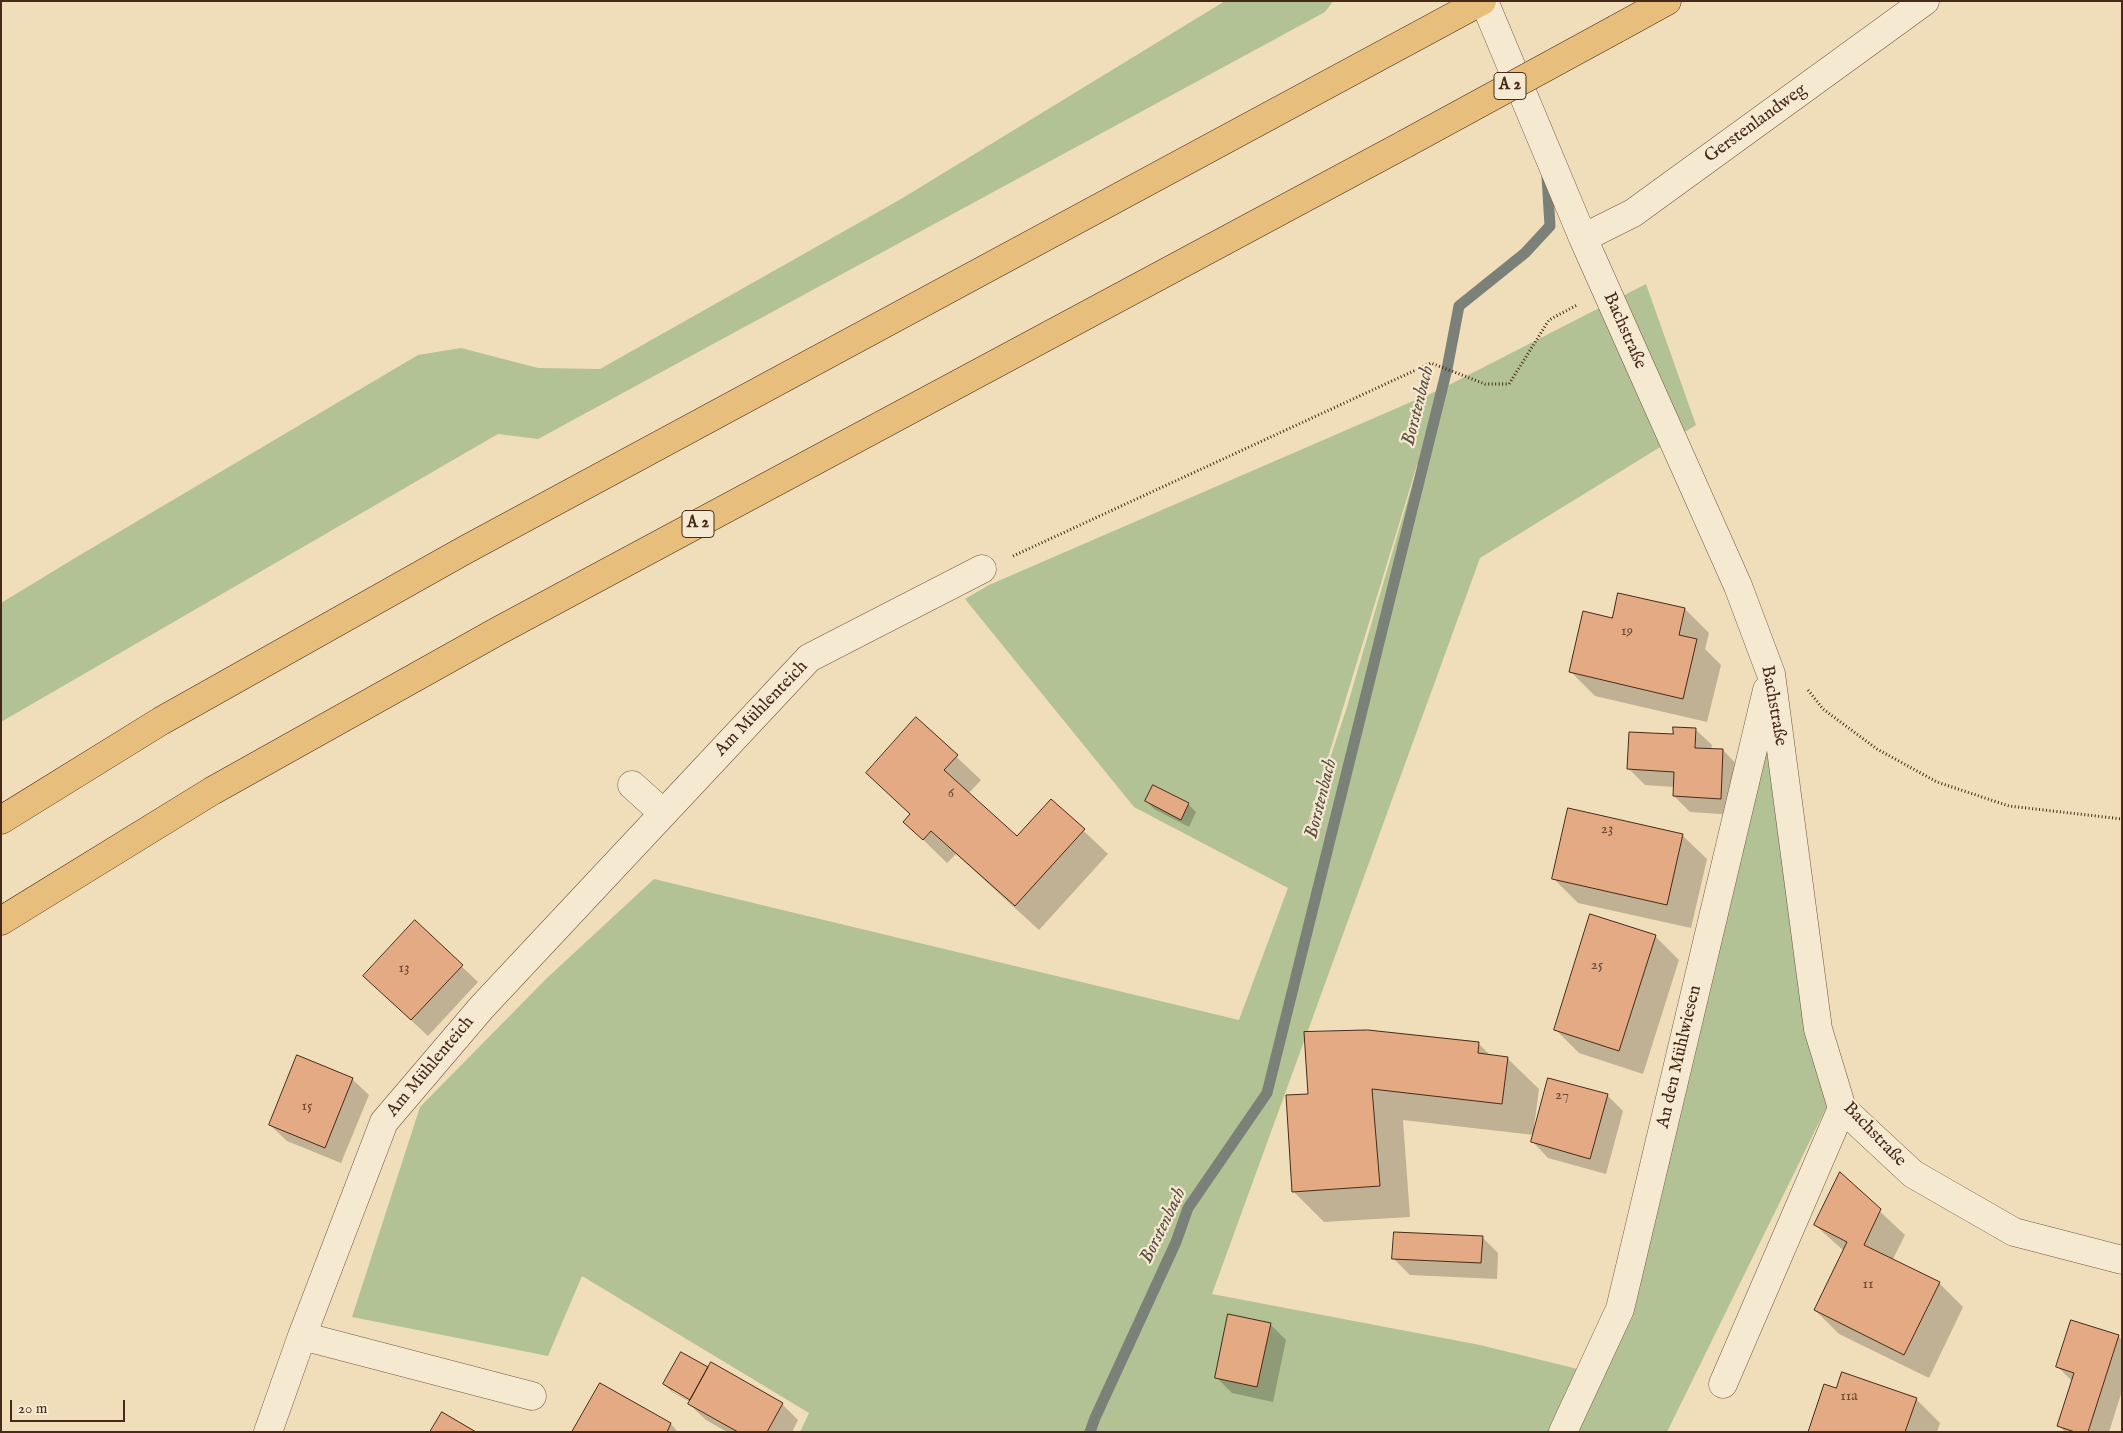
<!DOCTYPE html>
<meta charset="utf-8">
<style>
body{margin:0}
#map{position:relative;width:2123px;height:1433px;overflow:hidden;background:#f0ddb9;font-family:"IM FELL English",serif}
canvas{display:block}
.frame{position:absolute;inset:0;border:2px solid #472919;pointer-events:none}
.scale{position:absolute;left:10px;top:1400px;width:115px;height:22px;box-sizing:border-box;border:2px solid #472919;border-top:0;padding-left:6px;font-size:15px;line-height:18px;white-space:nowrap;color:#472919;-webkit-text-stroke:4px #f5e9d2;paint-order:stroke}
</style>
<div id="map">
<canvas width="2123" height="1433"></canvas>
<div class="frame"></div>
<div class="scale">20 m</div>
</div>
<script>
const c = document.querySelector('canvas').getContext('2d');
c.lineJoin = 'round';
function fillPath(path, color) { c.fillStyle = color; c.fill(path, 'evenodd'); }
function strokePath(path, color, width, dash) { c.strokeStyle = color; c.lineWidth = width; c.lineCap = dash ? 'butt' : 'round'; c.setLineDash(dash || []); c.stroke(path); }
function drawText(font, color, halo, rows, align = 'center') {
  c.font = font + ' "IM FELL English",serif'; c.lineWidth = 4.5; c.setLineDash([]); c.textBaseline = 'middle'; c.strokeStyle = halo; c.fillStyle = color; for (const [text, x, y, turn = 0] of rows) {
    c.save(); c.translate(x, y); c.rotate((+turn || 0) * Math.PI / 180); c.textAlign = isNaN(turn) ? turn : align; if (halo) c.strokeText(text, 0, 0); c.fillText(text, 0, 0); c.restore();
  }
}
const green = new Path2D(`
 M1225,1H1333L1325,12L538,439L498,434L1,722V603L80,555L418,355L461,348L538,368L600,369L901,199Z
 M1646,284L1696,425L1480,558L1212,1294L1480,1345L1602,1375L1632,1318L1773,710L1830,1100L1667,1432H800L809,1413L582,1276L548,1356L352,1317L420,1107L547,978L654,879L1239,1020L1288,888L1134,807L965,599L989,585L1441,389ZM1418,465L1346,710L1301,846L1417,465Z`);
const shadow = new Path2D(`
 M1685,609L1709,633L1705,649L1721,665L1707,722L1595,696L1571,672L1613,620Z
 M916,719L981,780L968,794L1017,838L1051,800L1108,854L1039,930L956,854L947,863L905,822L911,815Z
 M1695,729L1712,745L1711,750H1723L1739,767L1736,815L1690,812L1674,796V787L1645,785L1629,769L1674,735Z
 M1146,801L1188,804L1196,812L1189,827L1154,809Z
 M1682,835L1707,859L1691,928L1578,903L1554,879Z
 M415,922L478,982L428,1036L381,992Z
 M1655,936L1679,960L1643,1074L1579,1053L1555,1029Z
 M1478,1043L1491,1056L1507,1058L1539,1089L1534,1127L1607,1095L1623,1111L1606,1174L1548,1158L1532,1141L1534,1135L1403,1120L1410,1217L1324,1222L1293,1191L1309,1095Z
 M352,1079L369,1095L341,1163L287,1141L270,1125Z
 M1840,1174L1905,1235L1892,1261L1939,1283L1963,1307L1929,1378L1839,1334L1815,1310L1844,1251L1815,1225Z
 M1482,1237L1498,1253L1497,1279L1410,1275L1393,1258Z
 M1270,1324L1286,1340L1273,1402L1232,1393L1216,1377Z
 M2118,1336L2122,1340V1391L2109,1432H2065L2058,1425L2073,1382L2058,1367Z
 M707,1368L782,1404L798,1420L792,1432H727L706,1420L689,1404L690,1402L672,1392L664,1384ZM672,1388L696,1402L695,1404L672,1391Z
 M601,1385L671,1424L678,1432H574Z
 M1837,1390L1916,1399L1940,1423L1937,1432H1809Z`);
const stream = new Path2D(`
 M1090,1432L1095,1418L1176,1242L1188,1208L1267,1093L1447,369L1459,306L1525,253L1550,226L1547,177`);
const building = new Path2D(`
 M1618,593L1685,608L1679,635L1697,639L1683,699L1569,672L1583,611L1612,618Z
 M916,717L958,755L944,770L1017,836L1051,799L1085,829L1015,906L931,831L923,840L903,822L910,814L866,773Z
 M1673,727L1696,728L1695,748L1723,749L1721,799L1673,796L1674,772L1627,769L1629,732L1673,734Z
 M1153,785L1189,803L1181,820L1145,801Z
 M1568,808L1683,834L1667,905L1552,879Z
 M1590,914L1656,935L1619,1051L1554,1030Z
 M415,920L463,965L411,1020L363,976Z
 M1368,1030L1479,1042L1478,1053L1508,1057L1502,1104L1372,1089L1380,1186L1292,1192L1286,1095L1308,1094L1304,1032Z
 M297,1055L353,1078L325,1148L269,1125Z
 M1548,1078L1608,1094L1590,1159L1531,1142Z
 M1840,1172L1881,1209L1864,1245L1940,1282L1904,1355L1814,1310L1847,1242L1814,1225Z
 M1394,1232L1483,1236L1481,1263L1392,1259Z
 M1228,1314L1271,1323L1257,1387L1215,1378Z
 M2071,1320L2119,1335L2088,1432H2075L2057,1426L2074,1373L2056,1367Z
 M681,1352L708,1367L690,1400L663,1384Z
 M711,1362L783,1403L767,1432H738L688,1404Z
 M1842,1372L1917,1398L1905,1432H1808L1824,1384L1836,1388Z
 M600,1383L671,1423L667,1432H572Z
 M442,1412L476,1432H430Z`);
const path = new Path2D(`
 M1013,556L1431,363L1485,384H1509L1549,320L1577,305
 M1808,690L1823,709L1877,749L1937,782L2009,806L2122,819`);
const minor = new Path2D(`
 M1484,1L1583,238L1738,586L1771,674L1818,1029L1842,1108L1913,1174L2014,1232L2122,1260
 M1583,238L1633,213L1925,1
 M632,785L663,813
 M302,1336L532,1396
 M1723,1384L1842,1108
 M268,1432L302,1336L384,1122L482,1007L809,658L982,569
 M1563,1432L1620,1309L1767,690`);
const highway = new Path2D(`
 M1616,29L1667,1
 M1,820L161,721L465,550L1482,1
 M1,921L212,791L498,631L1405,144`);
const highwayBridge = new Path2D(`
 M1405,144L1616,29`);
const numberNames = [
 ["19",1627,632],
 ["6",951,794],
 ["23",1607,830],
 ["25",1597,966],
 ["13",404,969],
 ["27",1562,1096],
 ["15",307,1107],
 ["11",1868,1285],
 ["11a",1849,1397]
];
const shields = [
 [1510,86,32],
 [698,524,32]
];
const shieldNames = [
 ["A 2",1510,86],
 ["A 2",698,524]
];
const streetNames = [
 ["Gerstenlandweg",1756,124,-36],
 ["Bachstraße",1624,331,66],
 ["Bachstraße",1773,706,80],
 ["Am Mühlenteich",762,709,-46],
 ["An den Mühlwiesen",1680,1057,-77],
 ["Am Mühlenteich",431,1067,-50],
 ["Bachstraße",1874,1135,46]
];
const waterNames = [
 ["Borstenbach",1419,406,-76],
 ["Borstenbach",1322,799,-76],
 ["Borstenbach",1164,1226,-64]
];
fillPath(green, '#b3c294');
fillPath(shadow, '#0003');
strokePath(stream, '#7b8079', 11);
fillPath(building, '#e4aa84');
strokePath(building, '#472919', 1);
strokePath(minor, '#715641', 29);
strokePath(highway, '#472919', 29);
strokePath(path, '#472919', 3, [1, 2.5]);
strokePath(minor, '#f5e9d2', 28);
strokePath(highway, '#e8be7c', 28);
strokePath(highwayBridge, '#472919', 29, []);
strokePath(highwayBridge, '#e8be7c', 28);
drawText('15px', '#6e4934', null, numberNames);
for (const [x, y, w] of shields) { const box = new Path2D(); box.roundRect(x - w / 2, y - 13.5, w, 27, 4); c.fillStyle = '#f5e9d2'; c.fill(box); strokePath(box, '#472919', 1); }
drawText('bold 16px', '#472919', null, shieldNames);
drawText('18px', '#472919', '#f5e9d2', streetNames);
drawText('italic 19px', '#5d4d41', '#f5e9d2', waterNames);
</script>
